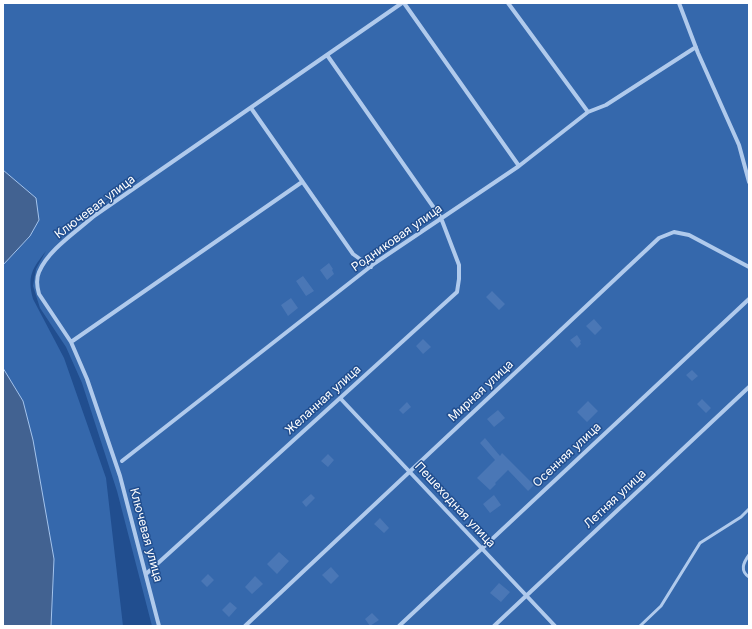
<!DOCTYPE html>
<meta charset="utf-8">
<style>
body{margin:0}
#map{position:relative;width:752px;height:629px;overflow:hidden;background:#214e8f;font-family:Inter,sans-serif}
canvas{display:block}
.frame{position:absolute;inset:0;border:4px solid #fff;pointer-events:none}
</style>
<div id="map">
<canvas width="752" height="629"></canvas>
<div class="frame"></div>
</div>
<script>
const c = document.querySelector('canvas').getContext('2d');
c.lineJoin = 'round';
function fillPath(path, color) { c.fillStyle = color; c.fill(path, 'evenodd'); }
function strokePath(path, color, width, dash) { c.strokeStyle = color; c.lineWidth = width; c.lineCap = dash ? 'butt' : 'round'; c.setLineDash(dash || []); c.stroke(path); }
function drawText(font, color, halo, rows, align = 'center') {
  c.font = font + ' Inter,sans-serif'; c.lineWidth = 3; c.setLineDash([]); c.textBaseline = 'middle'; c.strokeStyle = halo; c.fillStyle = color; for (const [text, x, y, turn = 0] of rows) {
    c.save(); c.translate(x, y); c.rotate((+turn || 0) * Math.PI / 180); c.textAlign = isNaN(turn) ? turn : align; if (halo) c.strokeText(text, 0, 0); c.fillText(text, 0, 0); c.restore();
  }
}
const green = new Path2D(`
 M3,3H749V626H152L117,491L82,383L66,347L40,308L33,286L36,269L46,251C32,269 27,276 33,299L64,358L106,478L123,626H51L54,559L23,401L3,368V265L30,236L36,198L3,170ZM146,173L73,226L90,211Z`);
const water = new Path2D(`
 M3,170L36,198L39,220L30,236L3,265Z
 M3,368L23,401L33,440L54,559L51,626H3Z`);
const building = new Path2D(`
 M329,263L333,269L332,270L334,274L327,280L320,270Z
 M303,276L314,291L306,296L296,281Z
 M492,291L505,304L499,310L486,297Z
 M291,298L298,308L288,316L281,305Z
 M594,319L602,328L595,335L586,326Z
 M577,335L581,341L580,342L581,344L577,348L570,340Z
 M423,339L431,347L423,354L416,346Z
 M692,370L698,376L692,381L686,375Z
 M702,399L711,408L706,413L697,404Z
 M588,401L598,411L587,422L577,412Z
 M407,402L411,407L403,414L399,410Z
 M498,410L505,418L494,427L487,419Z
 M485,438L500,456L502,453L534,485L528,491L508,470L495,483L496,484L490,490L477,478L495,460L480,443Z
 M328,454L334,460L328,467L321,461Z
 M311,494L315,498L306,507L302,502Z
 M494,495L501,505L490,513L483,504Z
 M380,518L389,528L384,533L374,524Z
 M279,552L289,561L277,574L267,564Z
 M331,567L339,576L331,584L322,575Z
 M208,574L214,580L207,587L201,581Z
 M255,576L263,584L252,594L245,587Z
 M499,583L510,592L501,602L490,593Z
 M230,602L237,608L229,617L222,610Z
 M372,613L379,620L370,626L365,619Z`);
const lane = new Path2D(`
 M749,555C743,563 740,571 749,577
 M640,626L661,606L700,543L741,517L749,509`);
const street = new Path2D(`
 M404,3L519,166
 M508,3L588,112
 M679,3L698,53L739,145L749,182
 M251,108L353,254L371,267
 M71,342L302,182
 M340,398L555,626
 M122,461L375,263L519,166L588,112L606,105L696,47
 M146,574L457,292L459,279V265L441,218L327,55
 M159,626L120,476L87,379L71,342L39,294C37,287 36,279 39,272C48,250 76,232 94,216L402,3
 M245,626L659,238L674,232L689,235L749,267
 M399,626L749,299
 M494,626L749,387`);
const streetNames = [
 ["Ключевая улица",95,207,-37],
 ["Родниковая улица",397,238,-35],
 ["Мирная улица",481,391,-43],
 ["Желанная улица",323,400,-42],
 ["Осенняя улица",567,455,-43],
 ["Летняя улица",615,499,-43],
 ["Пешеходная улица",455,505,47],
 ["Ключевая улица",146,535,75]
];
fillPath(green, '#3568ac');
fillPath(water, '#426291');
strokePath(water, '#a4c4ed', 1);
fillPath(building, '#4a77b6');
strokePath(lane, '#b0caec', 3);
strokePath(street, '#b0caec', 4);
drawText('12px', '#fff', '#214e8f', streetNames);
</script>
